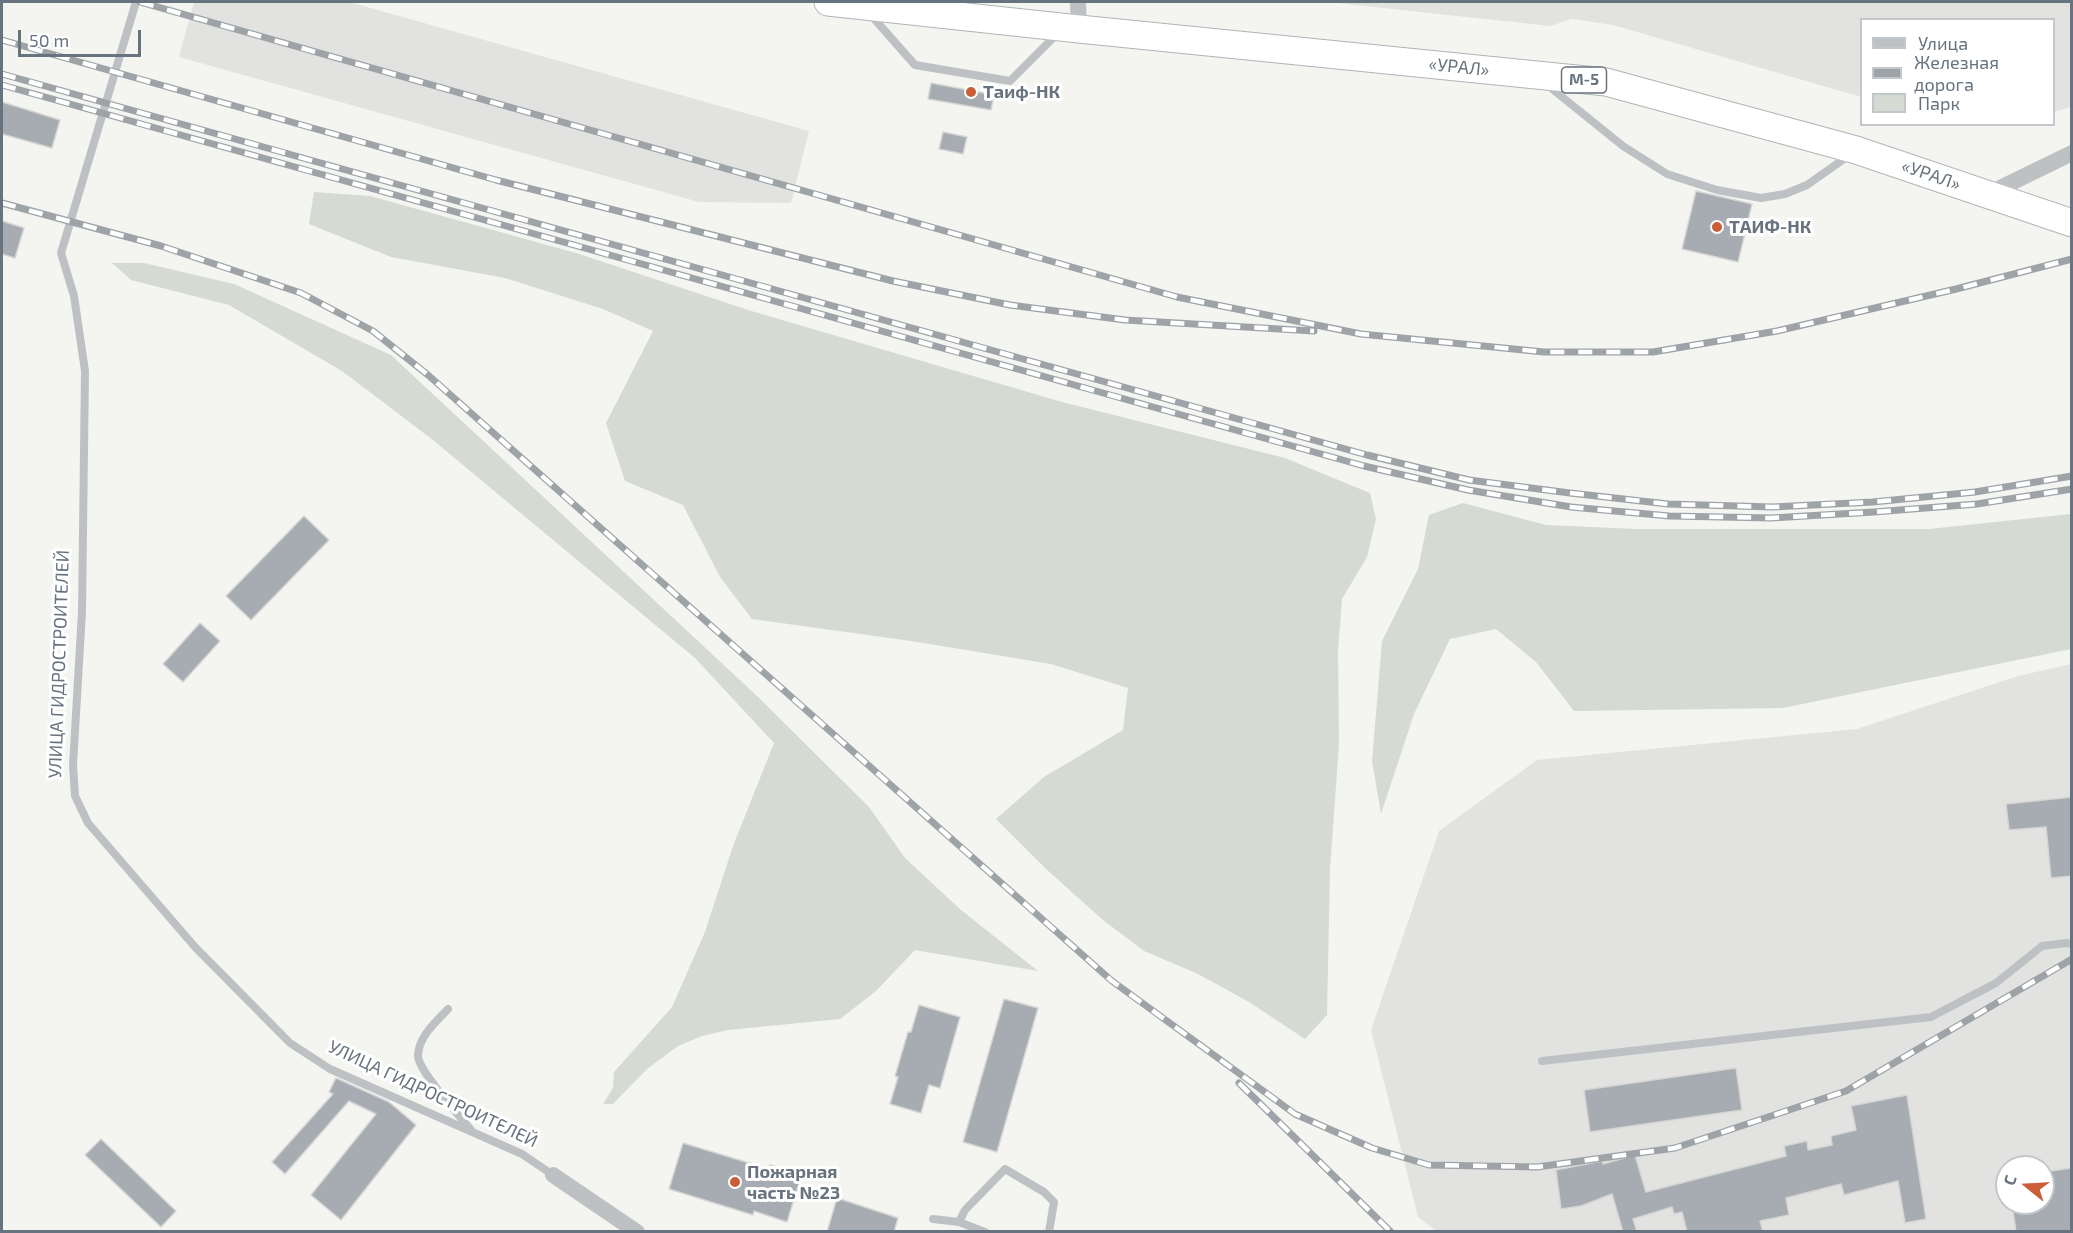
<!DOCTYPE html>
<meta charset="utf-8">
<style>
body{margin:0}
#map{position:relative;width:2073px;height:1233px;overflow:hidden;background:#f4f4f1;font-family:"Exo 2",sans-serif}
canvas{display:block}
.frame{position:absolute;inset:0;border:3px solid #67737e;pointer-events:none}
.legend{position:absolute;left:1860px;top:18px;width:195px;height:108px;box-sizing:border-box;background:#fff;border:2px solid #c2c7cb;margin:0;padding:8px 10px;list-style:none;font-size:18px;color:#67737e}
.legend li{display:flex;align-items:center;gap:12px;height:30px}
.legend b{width:30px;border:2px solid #c2c7cb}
.north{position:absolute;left:1995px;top:1155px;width:60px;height:60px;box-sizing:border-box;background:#fff;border:2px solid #c2c7cb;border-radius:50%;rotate:288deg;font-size:16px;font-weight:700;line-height:24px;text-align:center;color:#67737e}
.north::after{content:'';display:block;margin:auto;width:21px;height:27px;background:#cb5e3a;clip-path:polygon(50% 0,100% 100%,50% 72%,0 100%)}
.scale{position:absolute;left:18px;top:30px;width:123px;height:27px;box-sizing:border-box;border:3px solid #67737e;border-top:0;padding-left:8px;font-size:18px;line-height:21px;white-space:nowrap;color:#67737e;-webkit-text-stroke:4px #fff;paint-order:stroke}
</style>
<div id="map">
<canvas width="2073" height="1233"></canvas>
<div class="frame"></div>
<ul class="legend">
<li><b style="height:8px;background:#bec1c4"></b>Улица</li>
<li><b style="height:8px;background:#9ea3a8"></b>Железная дорога</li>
<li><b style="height:16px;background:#d5dad3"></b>Парк</li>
</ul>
<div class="north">С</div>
<div class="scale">50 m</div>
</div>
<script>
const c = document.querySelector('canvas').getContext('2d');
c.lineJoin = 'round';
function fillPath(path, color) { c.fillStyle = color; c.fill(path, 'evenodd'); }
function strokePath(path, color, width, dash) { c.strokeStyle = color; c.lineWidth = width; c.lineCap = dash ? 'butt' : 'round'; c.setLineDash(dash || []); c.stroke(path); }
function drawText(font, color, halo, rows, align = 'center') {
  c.font = font + ' "Exo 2",sans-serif'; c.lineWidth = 6; c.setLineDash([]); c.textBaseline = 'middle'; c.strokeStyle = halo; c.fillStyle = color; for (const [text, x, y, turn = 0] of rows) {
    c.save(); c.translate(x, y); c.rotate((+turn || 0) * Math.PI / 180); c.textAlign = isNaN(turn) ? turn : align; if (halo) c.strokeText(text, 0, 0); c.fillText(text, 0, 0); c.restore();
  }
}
const built = new Path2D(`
 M194,2H349L809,131L791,203L699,202L179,57Z
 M1328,2H2071V107L2054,112V20H1862L1861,97L1613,25L1572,19L1550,26Z
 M2071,664V1231H1436L1418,1217L1371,1030L1439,831L1537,760L1857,729L2018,676ZM2007,1167H2043V1203H2007Z`);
const green = new Path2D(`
 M314,192L370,196L576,253L748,310L1062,402L1285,458L1370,493L1376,519L1367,557L1342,599L1338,650L1339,744L1330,869L1327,1015L1305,1039L1249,1002L1198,974L1144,951L1103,920L1045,868L996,819L1044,777L1123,730L1128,688L1051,664L911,641L752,619L720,577L683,505L625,481L606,423L653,331L603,309L505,278L391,257L309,224Z
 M112,263H144L234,284L391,355L757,696L869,807L905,858L961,910L1038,971L915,950L876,991L840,1019L728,1030L702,1036L678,1046L647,1069L613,1104H603L613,1088L614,1072L672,1007L705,932L733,846L774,743L695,658L433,440L342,371L229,305L131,280Z
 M1463,503L1546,525L1637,529H1929L2071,514V649L1783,708L1574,711L1536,662L1496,629L1450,639L1414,714L1381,814L1372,761L1382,641L1418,569L1429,515Z`);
const building = new Path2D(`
 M931,83L994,95L991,110L928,99Z
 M2,102L60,120L52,148L2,134Z
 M943,132L967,137L963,154L939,149Z
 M1696,191L1752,204L1738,262L1682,249Z
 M2,221L24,228L15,258L2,254Z
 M304,516L329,540L251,620L226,596Z
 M200,623L220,641L183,682L163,664Z
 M2072,797V876L2051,878L2046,827L2009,830L2006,804Z
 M1004,999L1038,1008L997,1152L963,1142Z
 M919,1005L960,1017L940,1088L929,1085L921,1113L890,1104L898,1077L895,1076L908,1032H911Z
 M1736,1068L1742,1110L1590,1132L1584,1090Z
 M336,1078L389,1102L416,1125L341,1220L311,1195L376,1114L349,1101L285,1174L272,1162L333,1094L329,1092Z
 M1907,1095L1926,1219L1905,1223L1898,1181L1844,1195L1841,1184L1786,1198L1789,1215L1760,1221L1763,1232H1687L1682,1212L1674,1214L1672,1207L1633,1219L1637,1232H1623L1612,1194L1581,1206L1561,1209L1556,1170L1602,1161L1603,1164L1635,1155L1646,1192L1786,1156L1784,1146L1807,1141L1808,1150L1832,1145L1831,1136L1856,1130L1851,1106Z
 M101,1139L176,1211L161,1227L85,1155Z
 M683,1143L769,1169L770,1165L802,1174L787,1222L754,1211L753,1215L669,1189Z
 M2072,1168V1232H2016L2012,1203H2043V1172Z
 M837,1198L898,1218L894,1232H827Z`);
const service = new Path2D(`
 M136,2L61,253L74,296L85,371L82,612L73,765L75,796L88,823L195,947L290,1043L330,1069L522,1154L553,1175
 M869,13L915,65L1010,81L1058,33
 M1546,84L1623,146L1667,174L1717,190L1761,198L1785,194L1807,185L1851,154
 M448,1009C436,1022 419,1036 418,1055C417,1070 460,1116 471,1130
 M1542,1061L1931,1017L1996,983L2042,946L2066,943L2072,944
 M933,1219L959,1222L965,1210L1005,1169L1044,1192L1054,1202L1049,1232
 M959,1222L985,1232`);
const minor = new Path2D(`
 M1078,2L1079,29
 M1986,195L2072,153
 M553,1175L637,1232`);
const trunk = new Path2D(`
 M828,2L1079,29L1606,82L1856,150L2072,223`);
const rail = new Path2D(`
 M140,2L1177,297L1361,334L1544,352H1653L1777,331L1956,289L2072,259
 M2,40L496,180L893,281L1010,305L1125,320L1314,331
 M2,74L1367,455L1469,480L1570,493L1668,504L1772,507L1873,502L1975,492L2072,476
 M2,85L1364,466L1468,490L1571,507L1669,516L1771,518L1874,512L1977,504L2072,489
 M2,203L161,246L301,293L373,331L428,375L1112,981L1295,1114L1372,1148L1429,1165L1537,1167L1675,1148L1846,1091L2072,959
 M1239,1083L1391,1232`);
const markers = [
 [971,92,6,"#cb5e3a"],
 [1717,227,6,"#cb5e3a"],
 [735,1182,6,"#cb5e3a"]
];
const shields = [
 [1584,80,45]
];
const shieldNames = [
 ["М-5",1584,80]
];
const streetNames = [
 ["«УРАЛ»",1459,67,6],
 ["«УРАЛ»",1931,175,19],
 ["УЛИЦА ГИДРОСТРОИТЕЛЕЙ",59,664,-88],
 ["УЛИЦА ГИДРОСТРОИТЕЛЕЙ",433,1094,25]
];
const poiNames = [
 ["Таиф-НК",983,92],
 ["ТАИФ-НК",1729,227],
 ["Пожарная",747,1172],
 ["часть №23",747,1193]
];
fillPath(built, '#e2e3e1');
fillPath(green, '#d5dad3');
fillPath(building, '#a6acb1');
strokePath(building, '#d5d5d4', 1.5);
strokePath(trunk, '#b1b4b7', 29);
strokePath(service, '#bec1c4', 8);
strokePath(minor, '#bec1c4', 16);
strokePath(trunk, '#fff', 27);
strokePath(rail, '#9ea3a8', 7);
strokePath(rail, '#fff', 4.5, [14]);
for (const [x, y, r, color] of markers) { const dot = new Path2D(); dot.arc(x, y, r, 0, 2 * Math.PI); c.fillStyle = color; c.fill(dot); strokePath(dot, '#fff', 2); }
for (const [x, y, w] of shields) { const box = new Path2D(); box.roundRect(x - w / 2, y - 13, w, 26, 4.5); c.fillStyle = '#fff'; c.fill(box); strokePath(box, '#67737e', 1.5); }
drawText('bold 16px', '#67737e', null, shieldNames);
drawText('18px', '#67737e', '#fff', streetNames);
drawText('bold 18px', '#67737e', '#fff', poiNames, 'left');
</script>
